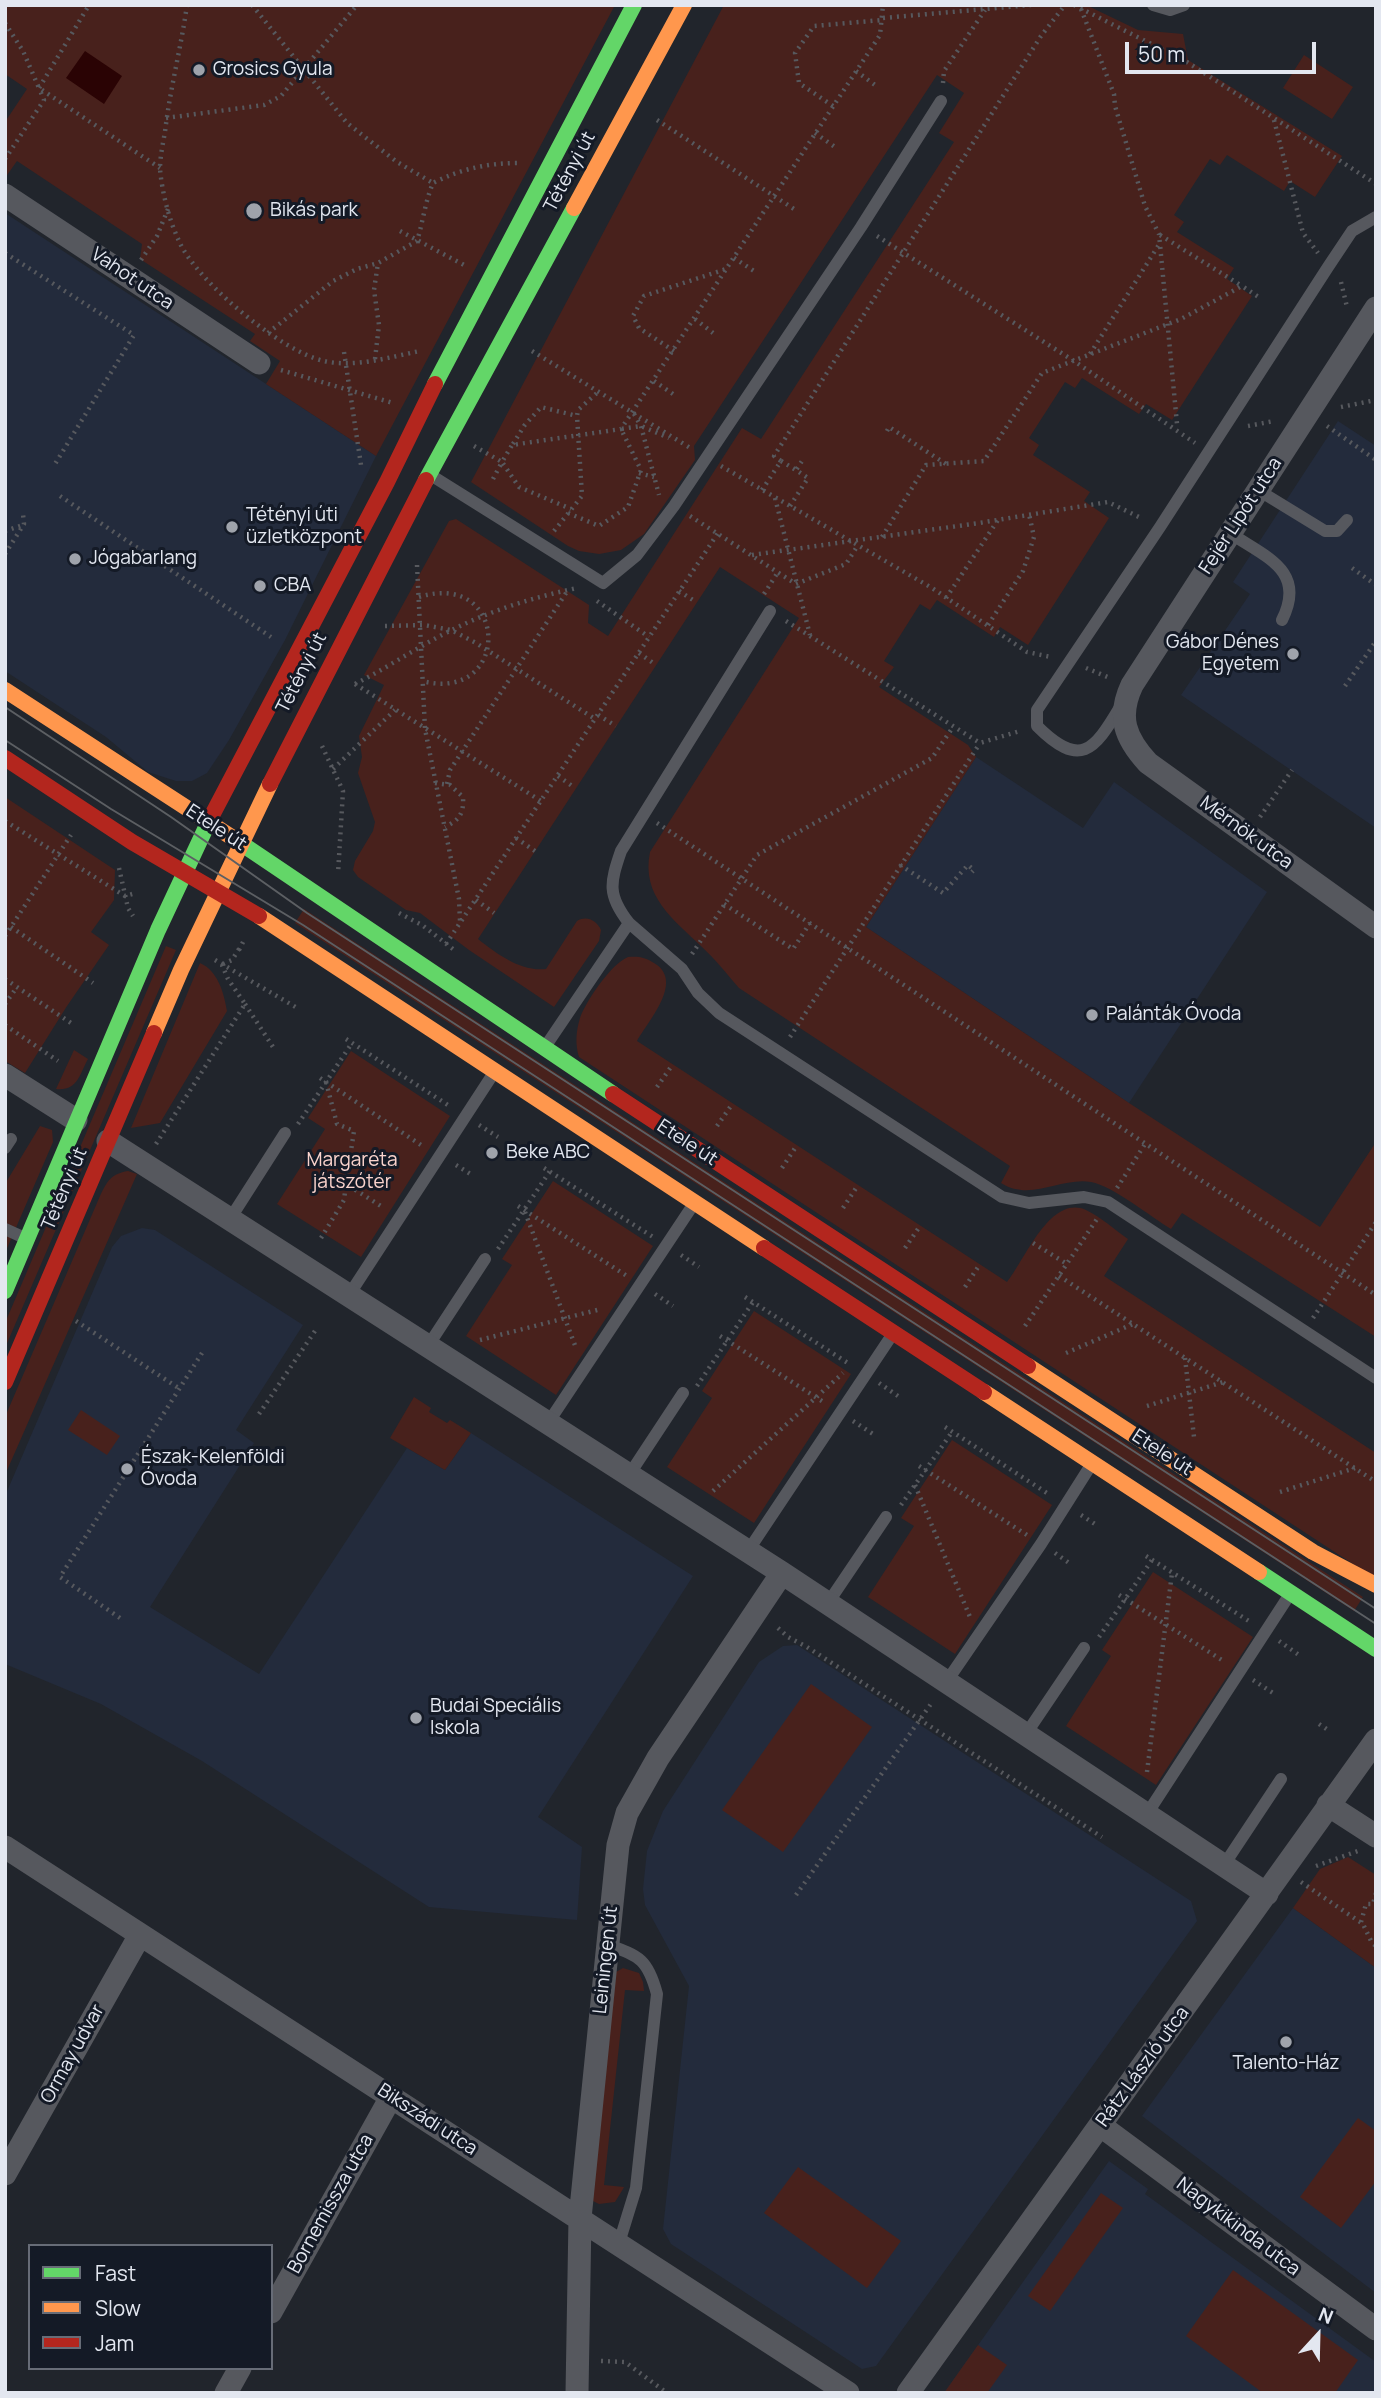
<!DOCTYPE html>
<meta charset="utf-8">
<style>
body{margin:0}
#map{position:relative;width:1381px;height:2398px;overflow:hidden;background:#21252c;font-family:Manrope,sans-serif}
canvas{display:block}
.frame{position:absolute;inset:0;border:7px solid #e3e7f0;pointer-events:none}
.legend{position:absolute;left:28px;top:2244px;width:245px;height:126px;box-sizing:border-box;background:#141a26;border:2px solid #676c77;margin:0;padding:9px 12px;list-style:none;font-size:21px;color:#e3e7f0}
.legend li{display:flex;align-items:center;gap:14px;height:35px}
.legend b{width:35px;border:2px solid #676c77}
.north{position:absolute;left:1283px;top:2300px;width:70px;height:70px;-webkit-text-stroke:5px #141a26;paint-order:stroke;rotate:22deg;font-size:19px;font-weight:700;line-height:28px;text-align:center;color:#e3e7f0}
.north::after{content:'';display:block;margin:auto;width:24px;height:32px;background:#e3e7f0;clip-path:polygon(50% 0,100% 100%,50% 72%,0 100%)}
.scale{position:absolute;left:1125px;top:42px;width:191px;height:32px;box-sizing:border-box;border:4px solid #e3e7f0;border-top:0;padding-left:9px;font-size:21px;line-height:24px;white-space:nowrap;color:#e3e7f0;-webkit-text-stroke:5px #141a26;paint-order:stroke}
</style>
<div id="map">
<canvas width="1381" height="2398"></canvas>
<div class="frame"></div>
<ul class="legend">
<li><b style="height:9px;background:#63d668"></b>Fast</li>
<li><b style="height:9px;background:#ff974d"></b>Slow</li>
<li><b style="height:9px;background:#b3261e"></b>Jam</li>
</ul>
<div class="north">N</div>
<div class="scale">50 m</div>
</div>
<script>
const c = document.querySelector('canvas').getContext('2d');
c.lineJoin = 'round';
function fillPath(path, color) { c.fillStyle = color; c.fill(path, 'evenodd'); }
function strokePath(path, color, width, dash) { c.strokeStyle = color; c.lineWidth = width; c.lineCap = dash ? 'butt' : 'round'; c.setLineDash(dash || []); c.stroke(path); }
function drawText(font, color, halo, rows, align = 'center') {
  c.font = font + ' Manrope,sans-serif'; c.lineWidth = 6; c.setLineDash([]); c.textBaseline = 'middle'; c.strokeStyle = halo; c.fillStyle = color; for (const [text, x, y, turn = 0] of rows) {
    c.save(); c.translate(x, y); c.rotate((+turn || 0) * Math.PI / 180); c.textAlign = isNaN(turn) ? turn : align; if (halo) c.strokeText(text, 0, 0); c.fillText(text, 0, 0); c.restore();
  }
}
const built = new Path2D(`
 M5,213L376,456L285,640L229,740L207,773L192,781H176L148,772L106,737L5,671Z
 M1338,421L1376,446V828L1181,695L1250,594L1233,582Z
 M976,757L1083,828L1114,782L1267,892L1129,1103L866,927Z
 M142,1228L155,1230L303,1325L236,1430L254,1443L150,1607L259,1674L407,1448L445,1470L471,1433L693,1576L538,1817L582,1847L577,1920L429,1907L202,1761L101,1704L5,1664V1496L112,1247L121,1236Z
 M797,1645L1191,1901L1197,1921L876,2366L862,2369L671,2244L663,2229L689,1986L645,1905L643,1889L647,1851L663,1811L759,1662L783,1646Z
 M1293,1908L1376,1968V2293L1142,2116Z
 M1109,2161L1148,2189L1145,2194L1376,2362V2393H944Z`);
const green = new Path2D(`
 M5,5H615L376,456L266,384L280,361L250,341L255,334L140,259L142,244L17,161L5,178V122L27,89L5,74Z
 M724,5H1086L1138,30L1183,34L1188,60L1342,156L1315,197L1290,181L1284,191L1227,155L1220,165L1210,159L1174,215L1184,222L1177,232L1234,268L1227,279L1252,296L1172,420L1146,404L1139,414L1082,378L1075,388L1065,382L1029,438L1039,445L1033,455L1090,492L1084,501L1109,518L1028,645L1000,627L994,637L937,600L930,610L920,604L884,661L894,667L879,687L968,745L976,757L866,927L1129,1103L1320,1227L1376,1142V1337L1182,1213L1171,1229C1151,1217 1113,1186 1091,1182C1060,1177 1031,1202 1001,1183L1010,1166L739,988C727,974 715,959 702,947C673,919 641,896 650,852L799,618L720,567L478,939C497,954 521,972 546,969L577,921C587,915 597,921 601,930L599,941L554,1007L469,950L420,913L406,910L358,877L353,870L355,861L373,831L375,822L358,773L362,757L359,736L384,685L364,675L449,521L456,519L589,605L588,623L608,636L742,428L761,439L954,142L939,133L964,93L937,75L694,446L695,460L644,534L621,550L599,554L579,551L568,546L471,482Z
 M1304,55L1353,87L1332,119L1283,88Z
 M5,797L115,870L114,900L91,932L109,945L67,1006L25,1073L5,1061Z
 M304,909L1363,1597L1354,1611L295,923Z
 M166,946L176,950L5,1348V1323Z
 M628,957C638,956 645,957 654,963C685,981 648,1021 637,1041L1007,1282C1025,1260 1050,1194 1086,1210C1101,1217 1115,1230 1128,1239L1104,1276L1376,1453V1579L579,1057C575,1044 576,1031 580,1018C586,1001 611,964 628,957Z
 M200,963C218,971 224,993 227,1011L160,1123L131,1128Z
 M74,1050L88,1059C79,1075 78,1091 56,1089Z
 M351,1051L450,1116L361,1257L277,1204L325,1129L308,1118Z
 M40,1126L52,1130L53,1142L5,1253V1184Z
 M128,1171L137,1174L5,1475V1417L100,1196C107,1181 111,1174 128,1171Z
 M553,1181L653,1246L556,1395L466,1336L512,1265L502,1259Z
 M754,1311L851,1374L754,1523L667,1467L712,1398L702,1391Z
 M414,1397L431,1408L429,1412L447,1423L450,1420L471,1433L445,1470L390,1438Z
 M81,1410L120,1436L107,1455L68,1430Z
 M952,1440L1052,1505L955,1654L868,1597L914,1526L901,1518Z
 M1153,1572L1253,1637L1156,1785L1066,1726L1111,1656L1102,1650Z
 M811,1684L872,1727L783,1852L722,1810Z
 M1348,1857L1376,1875V1968L1293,1908L1320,1869Z
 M623,1968L639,1973L643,1982L644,1991L625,1990L604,2185L624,2187L623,2189L615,2202L599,2204L593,2201L592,2197L616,1972Z
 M1358,2118L1376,2131V2181L1341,2228L1300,2197Z
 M798,2167L901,2241L867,2288L764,2213Z
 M1101,2193L1123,2208L1050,2311L1028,2296Z
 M1233,2270L1358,2360L1335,2393H1263L1186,2336Z
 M978,2345L1007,2365L987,2393H944Z`);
const water = new Path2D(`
 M85,51L122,76L104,104L66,78Z`);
const path = new Path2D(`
 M187,5C181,48 170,89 165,132C163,143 160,157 160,169C162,192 169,220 179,241C196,281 282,352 324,361C355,368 390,357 420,351
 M252,5L347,123L397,162L433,183
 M1074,5L1187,62L1376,184
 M1081,9L1114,94L1115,106L1145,206L1159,234L1177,424
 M883,18L1031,5
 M5,23L23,51L39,88L160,168
 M856,71L875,85
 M943,83L944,71L985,10
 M833,106L799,83L795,53L814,26L882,20
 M166,118L264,105L281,96L357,5
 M657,120L794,209
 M1274,120L1303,233L1318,253
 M815,133L835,147
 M5,159L44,100L39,88L89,5
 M400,231L464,265
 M1160,235L1242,286
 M877,236L1074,361L1195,443
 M5,253L134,335L55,464
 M734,258L754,271
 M141,260L157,236L168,209
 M1341,282L1347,307
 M695,319L713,333
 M268,333L333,281L357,269L378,263
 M532,351L692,449
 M674,351L639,328L633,316L644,296L726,269
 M344,352L361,465
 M1090,354L1160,243
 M375,359L379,325L374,290L378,263L417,241C423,222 425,202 433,183C461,169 487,163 519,163
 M281,370L393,403
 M654,381L673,394
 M1341,407L1376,400
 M634,414L641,426L659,495
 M1248,426L1274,421
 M1327,426L1376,460
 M887,431L889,427L946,464
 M513,444L524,426L541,407L577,416
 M474,446L502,462L512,445L621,429L880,35L883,5
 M781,461L796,470
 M721,466L932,588L1027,652L1051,657
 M639,473L654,477
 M493,479L502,462L519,487L571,509
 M762,490L781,461L774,456L1041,36L1065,5
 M60,496L271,637
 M775,498L810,635
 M790,506L808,478L796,470L804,458
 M568,513L599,526L628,507L641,470L621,429L641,426L669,438
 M690,516L796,584L846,564L858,545
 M5,531L23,525
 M554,531L582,496L577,416L578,410L598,392
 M882,537L926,465L984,461L1042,373L1181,319L1242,286L1260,298
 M5,554L24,524L23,514
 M752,555L979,523L1108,502L1143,519
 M417,565L425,729L459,899L460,921
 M1352,568L1376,585
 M679,591L696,602
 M764,594L778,572
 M419,597C510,569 512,704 422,681
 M946,598L998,520
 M597,601L649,637
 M786,621L980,743L1020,731
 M988,625L1023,571L1034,537L1029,514
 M385,626L424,625L451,630L476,643L595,719
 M639,653L656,665
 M1086,668L1110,678
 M355,684C389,667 420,645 454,629C492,610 535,597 577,588
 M355,684L541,801
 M1345,686L1376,641
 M598,715L616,726
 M322,746L343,791L338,874
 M333,769L395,710
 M558,776L575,788
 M435,783L450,785L463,797C464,814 459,820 445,827
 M447,784L450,770L568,590
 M1260,817L1292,770
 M5,821L125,896L136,893
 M657,823L1376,1295
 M516,838L535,851
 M900,865L943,893L968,865L974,870L972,872
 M119,868L128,908L133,916
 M476,900L494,913
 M724,904L793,949L810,923
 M399,913L422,925L453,949
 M11,927L93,983
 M5,936L71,835
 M446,944L718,533
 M239,950L245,938
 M692,954L757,855L932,758L953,727
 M215,960L299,1009
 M223,964L232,960L239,949
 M5,979L74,1025
 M5,1004L17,987
 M245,1004L273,1047
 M5,1025L58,1061
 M790,1037L980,743
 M346,1039L451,1107
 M320,1078L424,1147
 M326,1082L337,1124L354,1131L346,1184L384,1208
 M657,1087L673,1064
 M298,1124L352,1043
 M479,1125L498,1137
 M717,1126L733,1103
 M156,1144L245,1004L228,979L222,965
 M456,1165L472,1175
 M544,1168L653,1237
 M782,1168L797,1145
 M1117,1188L1145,1144
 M518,1206L627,1276
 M843,1208L858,1185
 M525,1212L576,1348
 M321,1238L344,1200L346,1184
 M1033,1243L1067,1264
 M905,1248L920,1226
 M498,1249L550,1171
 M681,1255L699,1267
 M1059,1276L1376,1482
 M965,1287L980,1264
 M655,1294L673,1306
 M745,1297L851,1365
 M1313,1318L1376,1222
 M76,1321L180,1389
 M1025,1326L1097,1219
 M720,1336L825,1403
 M480,1340L601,1309
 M1066,1353L1133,1324
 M1185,1358L1194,1437
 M879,1383L898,1396
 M697,1386L753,1302
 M1147,1406L1223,1382
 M259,1414L317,1328
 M853,1421L873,1434
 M945,1427L1050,1495
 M919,1466L1027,1535
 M915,1485L970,1617
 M713,1491L843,1373
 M1280,1492L1355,1468
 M901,1505L952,1432
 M1081,1515L1098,1526
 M1055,1553L1072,1565
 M1146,1556L1252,1623
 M1119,1595L1225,1662
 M120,1618L60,1577L202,1353
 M778,1628L788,1637L807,1647L1102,1837
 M1099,1637L1152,1560
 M1279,1641L1299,1655
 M1253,1680L1273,1693
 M1319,1724L1328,1730
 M1147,1772L1172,1573
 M1316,1866L1358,1851
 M1301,1882L1363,1924L1372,1943L1376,1946
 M796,1895L933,1701
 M1361,1922L1366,1904H1373L1376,1893
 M601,2361L625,2362L667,2393`);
const lane = new Path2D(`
 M1153,5L1170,10L1184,5
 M429,474L603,583L637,555L674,506L861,227L941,101
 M1258,490L1325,531H1337L1347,520
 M1230,533C1265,557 1307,570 1282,620
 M1120,707C1094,751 1080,769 1037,726V710L1160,527L1328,267L1352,231L1376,217
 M629,923L682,969L698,993L719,1013L1002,1197L1029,1203L1084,1197L1108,1202L1376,1378
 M545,1047L629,923C607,895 610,883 621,851L770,611
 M5,1148L11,1139
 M230,1219L285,1133
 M5,1229L27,1239
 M349,1295L495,1071
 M428,1346L485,1259
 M548,1423L695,1202
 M629,1475L683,1393
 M748,1551L894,1332
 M828,1603L886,1517
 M947,1681L1041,1544L1091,1465
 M1026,1734L1084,1648
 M1147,1814L1290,1594
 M1224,1865L1281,1779
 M608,1945C640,1956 648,1960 657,1994L636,2188L619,2243`);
const street = new Path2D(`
 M5,195L259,363
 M1376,308L1132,685C1117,717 1125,738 1148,763L1376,927
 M5,1075L76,1120
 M108,1141L782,1573L1267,1894
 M1328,1805L1376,1836
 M5,1847L848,2393
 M1101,2126L1376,2329
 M5,2174L140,1935
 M271,2312L391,2097
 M226,2393L240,2368
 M577,2393L580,2218L618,1845L627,1813L658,1758L782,1573
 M908,2393L1376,1740`);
const fast = new Path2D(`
 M435,384L634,5
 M426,480L574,208
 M236,840L613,1094
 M5,1291L158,930L209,821
 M1259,1572L1376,1649`);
const slow = new Path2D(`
 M574,208L684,5
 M5,690L236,840
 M259,916L764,1248
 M154,1033L181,970L270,784
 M1028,1366L1313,1552L1376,1585
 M984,1392L1259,1572`);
const jam = new Path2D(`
 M5,758L132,842L259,916
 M270,784L426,480
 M209,821L387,482L435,384
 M613,1094L1028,1366
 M764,1248L984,1392
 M5,1382L154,1033`);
const tram = new Path2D(`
 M5,707L171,817L307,913L1376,1609
 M5,740L111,809L303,925L1376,1624`);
const markers = [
 [199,70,7,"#9fa3ab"],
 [254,211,9,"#9fa3ab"],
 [232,527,7,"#9fa3ab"],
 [75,559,7,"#9fa3ab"],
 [260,586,7,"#9fa3ab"],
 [1293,654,7,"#9fa3ab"],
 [1092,1015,7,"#9fa3ab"],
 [492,1153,7,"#9fa3ab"],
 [127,1469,7,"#9fa3ab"],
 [416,1718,7,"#9fa3ab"],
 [1286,2042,7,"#9fa3ab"]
];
const poiNames = [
 ["Grosics Gyula",213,70],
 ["Bikás park",270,211],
 ["Tétényi úti",246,516],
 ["üzletközpont",246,538],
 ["Jógabarlang",89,559],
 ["CBA",274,586],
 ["Gábor Dénes",1279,643,"right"],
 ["Egyetem",1279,665,"right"],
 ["Palánták Óvoda",1106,1015],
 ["Beke ABC",506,1153],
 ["Észak-Kelenföldi",141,1458],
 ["Óvoda",141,1480],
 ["Budai Speciális",430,1707],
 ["Iskola",430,1729],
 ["Talento-Ház",1286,2064,"center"]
];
const streetNames = [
 ["Tétényi út",570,172,-62],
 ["Vahot utca",132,279,34],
 ["Fejér Lipót utca",1241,516,-57],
 ["Tétényi út",302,673,-63],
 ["Etele út",216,828,33],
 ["Mérnök utca",1246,833,36],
 ["Etele út",687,1143,33],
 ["Tétényi út",65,1189,-67],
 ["Etele út",1162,1453,33],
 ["Leiningen út",606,1960,-84],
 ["Ormay udvar",73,2054,-61],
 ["Rátz László utca",1143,2067,-54],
 ["Bikszádi utca",427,2120,33],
 ["Bornemissza utca",331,2204,-61],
 ["Nagykikinda utca",1238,2227,37]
];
const parkNames = [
 ["Margaréta",352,1161],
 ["játszótér",352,1183]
];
fillPath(built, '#232b3c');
fillPath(green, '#48211c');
fillPath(water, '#2a0304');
strokePath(path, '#57595e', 4.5, [2, 5]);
strokePath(lane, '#56585e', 12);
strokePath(street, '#56585e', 23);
strokePath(fast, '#63d668', 16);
strokePath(slow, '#ff974d', 16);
strokePath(jam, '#b3261e', 16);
strokePath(tram, '#5c5f63', 2);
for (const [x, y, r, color] of markers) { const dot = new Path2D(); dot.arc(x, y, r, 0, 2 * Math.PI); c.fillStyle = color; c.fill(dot); strokePath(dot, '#141a26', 2.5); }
drawText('19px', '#e3e7f0', '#141a26', poiNames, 'left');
drawText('19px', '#e3e7f0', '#141a26', streetNames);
drawText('19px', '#fbd4cd', '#141a26', parkNames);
</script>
